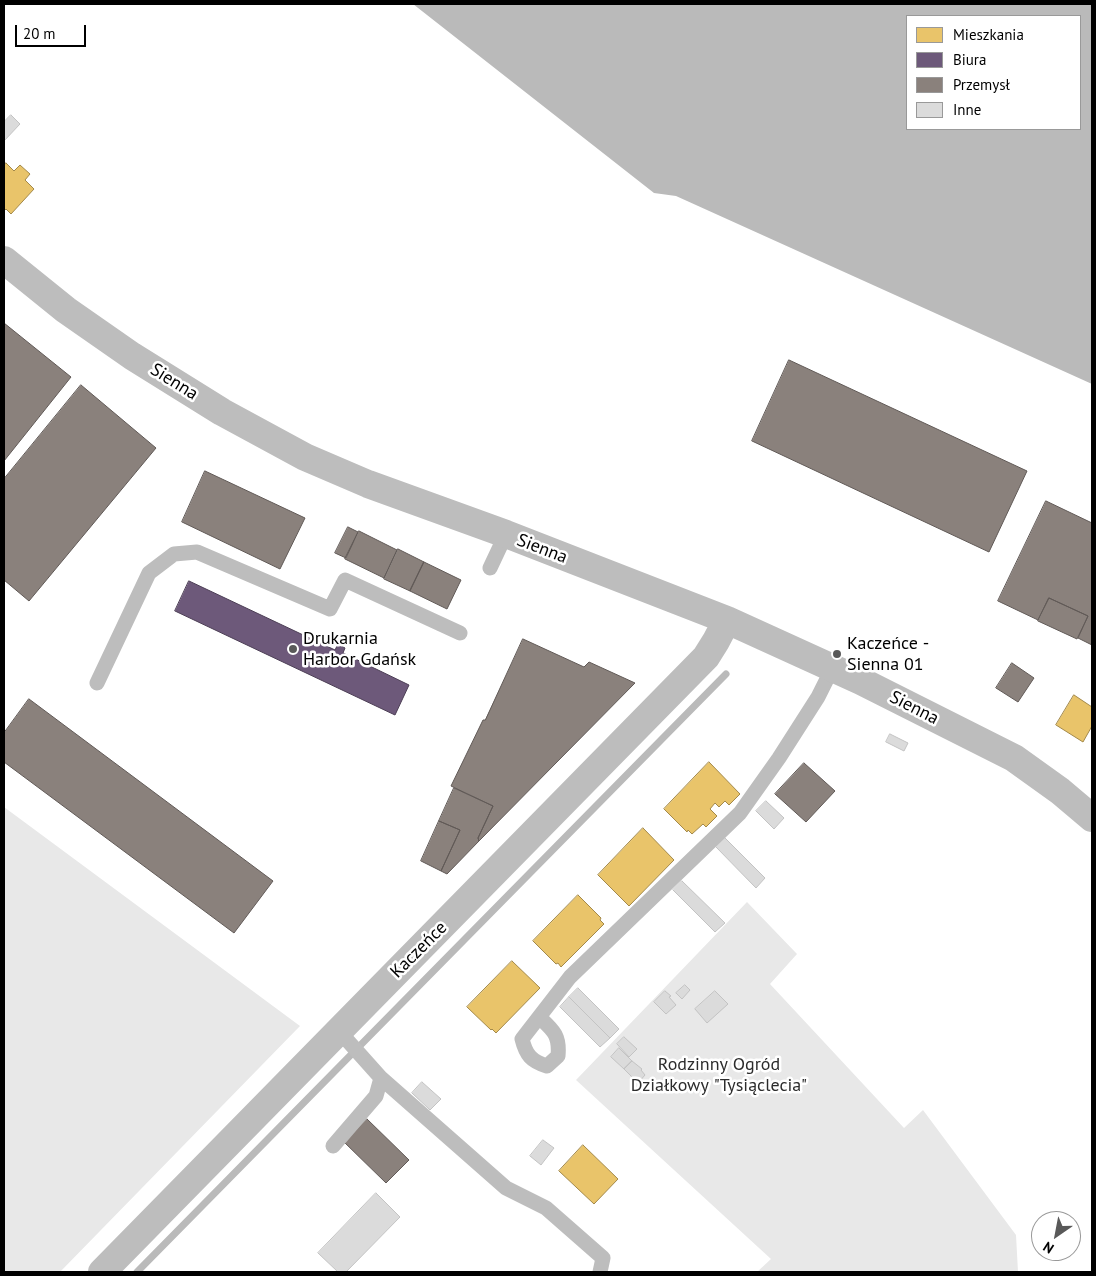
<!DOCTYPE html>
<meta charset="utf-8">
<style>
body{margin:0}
#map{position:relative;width:1096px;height:1276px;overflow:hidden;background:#fff;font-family:"PT Sans",sans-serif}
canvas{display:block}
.frame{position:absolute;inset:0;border:5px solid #000;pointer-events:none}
.legend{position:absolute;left:906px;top:15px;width:175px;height:115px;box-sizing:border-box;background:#fff;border:1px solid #999;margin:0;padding:6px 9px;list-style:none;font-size:15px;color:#000}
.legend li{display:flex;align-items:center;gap:10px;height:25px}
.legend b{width:25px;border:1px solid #999}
.north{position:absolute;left:1031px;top:1211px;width:50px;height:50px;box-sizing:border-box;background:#fff;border:1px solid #999;border-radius:50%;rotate:213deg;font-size:14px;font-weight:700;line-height:20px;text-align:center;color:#000}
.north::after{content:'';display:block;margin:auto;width:18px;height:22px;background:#595959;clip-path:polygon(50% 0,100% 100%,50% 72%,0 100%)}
.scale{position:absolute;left:15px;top:25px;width:71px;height:22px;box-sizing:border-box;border:2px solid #000;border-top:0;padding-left:6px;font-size:15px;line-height:18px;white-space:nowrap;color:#000;-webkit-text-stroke:4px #fff;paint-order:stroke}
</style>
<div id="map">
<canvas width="1096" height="1276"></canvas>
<div class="frame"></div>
<ul class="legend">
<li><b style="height:14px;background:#e9c46a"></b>Mieszkania</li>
<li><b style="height:14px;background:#6d597a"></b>Biura</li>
<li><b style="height:14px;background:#8a817c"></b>Przemysł</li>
<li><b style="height:14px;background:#dbdbdb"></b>Inne</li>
</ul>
<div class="north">N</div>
<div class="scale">20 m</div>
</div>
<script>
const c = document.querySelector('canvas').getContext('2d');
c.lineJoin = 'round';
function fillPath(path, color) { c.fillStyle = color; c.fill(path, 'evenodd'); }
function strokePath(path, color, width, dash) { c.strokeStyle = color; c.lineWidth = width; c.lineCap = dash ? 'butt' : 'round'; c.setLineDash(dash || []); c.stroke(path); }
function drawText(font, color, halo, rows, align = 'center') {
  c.font = font + ' "PT Sans",sans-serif'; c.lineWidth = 5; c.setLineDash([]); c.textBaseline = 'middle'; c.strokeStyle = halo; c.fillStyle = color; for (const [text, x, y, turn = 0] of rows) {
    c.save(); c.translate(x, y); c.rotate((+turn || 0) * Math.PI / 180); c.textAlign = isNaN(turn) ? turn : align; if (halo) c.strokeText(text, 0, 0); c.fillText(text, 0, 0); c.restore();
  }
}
const green = new Path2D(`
 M4,807L300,1026L60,1272H4Z
 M747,902L797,954L770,984L904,1128L923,1110L1016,1235L1018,1272H757L771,1259L576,1080Z`);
const water = new Path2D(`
 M413,4H1092V384L676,196L654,193ZM907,16H1080V129H907Z`);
const homes = new Path2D(`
 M6,163L14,171L20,165L30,174L25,180L34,189L11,214L6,209L4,211V166Z
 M1074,695L1092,707V726L1083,742L1056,725Z
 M709,762L740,794L729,805L725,801L719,807L715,803L710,809L717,816L706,827L703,824L692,834L688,830L687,832L664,809Z
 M643,828L674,860L629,906L598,875Z
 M578,895L601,918L600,920L604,924L561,967L558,963L556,964L533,941Z
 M512,961L540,988L496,1033L492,1029L491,1030L467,1007Z
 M583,1145L618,1179L594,1204L559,1171Z`);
const offices = new Path2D(`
 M189,581L335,650L338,644L345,648L343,653L409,685L395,715L175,611Z`);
const industry = new Path2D(`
 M4,323L71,377L4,461Z
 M789,360L1027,471L989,552L752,441Z
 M81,385L156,448L29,601L4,580V479Z
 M205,471L305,518L280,569L182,522Z
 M1046,501L1092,523V645L1078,638L1088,616L1049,598L1038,620L998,601Z
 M348,527L358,532L346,558L335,553Z
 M359,531L397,550L384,578L345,559Z
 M398,549L424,562L410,591L384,579Z
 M424,562L461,580L447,609L410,591Z
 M1049,598L1088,616L1077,639L1038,621Z
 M523,639L584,667L589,662L635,683L479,841L478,838L493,806L451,786L483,720H485Z
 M1012,663L1034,678L1018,702L996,688Z
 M29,699L273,881L234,933L4,762V733Z
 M804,763L835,791L806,822L775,794Z
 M454,788L493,806L478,838L479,841L447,874L441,871L460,830L439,821Z
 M439,821L460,830L441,871L421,861Z
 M367,1119L409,1160L386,1183L344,1142Z`);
const stream = new Path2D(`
 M137,1272L726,674`);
const building = new Path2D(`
 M11,115L20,124L4,141V122Z
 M890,734L908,743L904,751L886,742Z
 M766,801L784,818L774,829L756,811Z
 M725,838L765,878L756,888L716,847Z
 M682,881L725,923L715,932L673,890Z
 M685,985L690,990L682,999L676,993Z
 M578,988L619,1029L610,1038L569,997Z
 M665,991L671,996L669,997L676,1005L666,1014L654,1002Z
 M715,991L728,1004L707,1023L695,1009Z
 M569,997L610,1038L600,1047L560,1007Z
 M624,1037L637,1049L629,1057L617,1044Z
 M619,1048L632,1061L624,1069L611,1057Z
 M632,1061L642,1069L641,1070L645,1075L638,1083L624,1069Z
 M422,1082L441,1099L430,1110L412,1093Z
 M543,1140L554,1148L541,1165L530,1156Z
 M376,1193L400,1217L346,1272H338L318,1253Z`);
const lane = new Path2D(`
 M490,568L506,534
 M97,683L149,573L174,554L197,552L330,609L345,580L460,633
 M539,1017C553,1030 560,1035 558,1056L547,1066C531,1061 526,1055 522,1039L570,977L740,813L779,758L818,697L832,669
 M381,1078L506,1188L546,1208L603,1258L600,1272
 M333,1146L376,1096L381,1078L339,1031`);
const street = new Path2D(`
 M4,260L66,310L132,356L222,412L305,457L368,484L506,534L727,620L861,681L1014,758L1060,791L1092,818
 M102,1272L706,657L716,641L727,620`);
const markers = [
 [293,649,5,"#595959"],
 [837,654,5,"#595959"]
];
const streetNames = [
 ["Sienna",174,382,32],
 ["Sienna",542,549,21],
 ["Sienna",914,708,27],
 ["Kaczeńce",419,950,-45]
];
const poiNames = [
 ["Drukarnia",303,639],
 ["Harbor Gdańsk",303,660],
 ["Kaczeńce -",847,644],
 ["Sienna 01",847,665]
];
const parkNames = [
 ["Rodzinny Ogród",719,1065],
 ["Działkowy \"Tysiąclecia\"",719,1086]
];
fillPath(green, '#e8e8e8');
fillPath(water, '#bababa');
fillPath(homes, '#e9c46a');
strokePath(homes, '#a3894a', 1);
fillPath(offices, '#6d597a');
strokePath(offices, '#4c3e55', 1);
fillPath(industry, '#8a817c');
strokePath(industry, '#615a57', 1);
strokePath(stream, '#bababa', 7);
fillPath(building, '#dbdbdb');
strokePath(building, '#c3c3c3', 1);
strokePath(lane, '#bdbdbd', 15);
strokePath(street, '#bdbdbd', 28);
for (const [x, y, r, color] of markers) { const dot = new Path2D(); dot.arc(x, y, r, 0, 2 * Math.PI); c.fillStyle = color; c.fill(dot); strokePath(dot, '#fff', 2); }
drawText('18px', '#000', '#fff', streetNames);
drawText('18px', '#000', '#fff', poiNames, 'left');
drawText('18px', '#2c2c2c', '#fff', parkNames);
</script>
